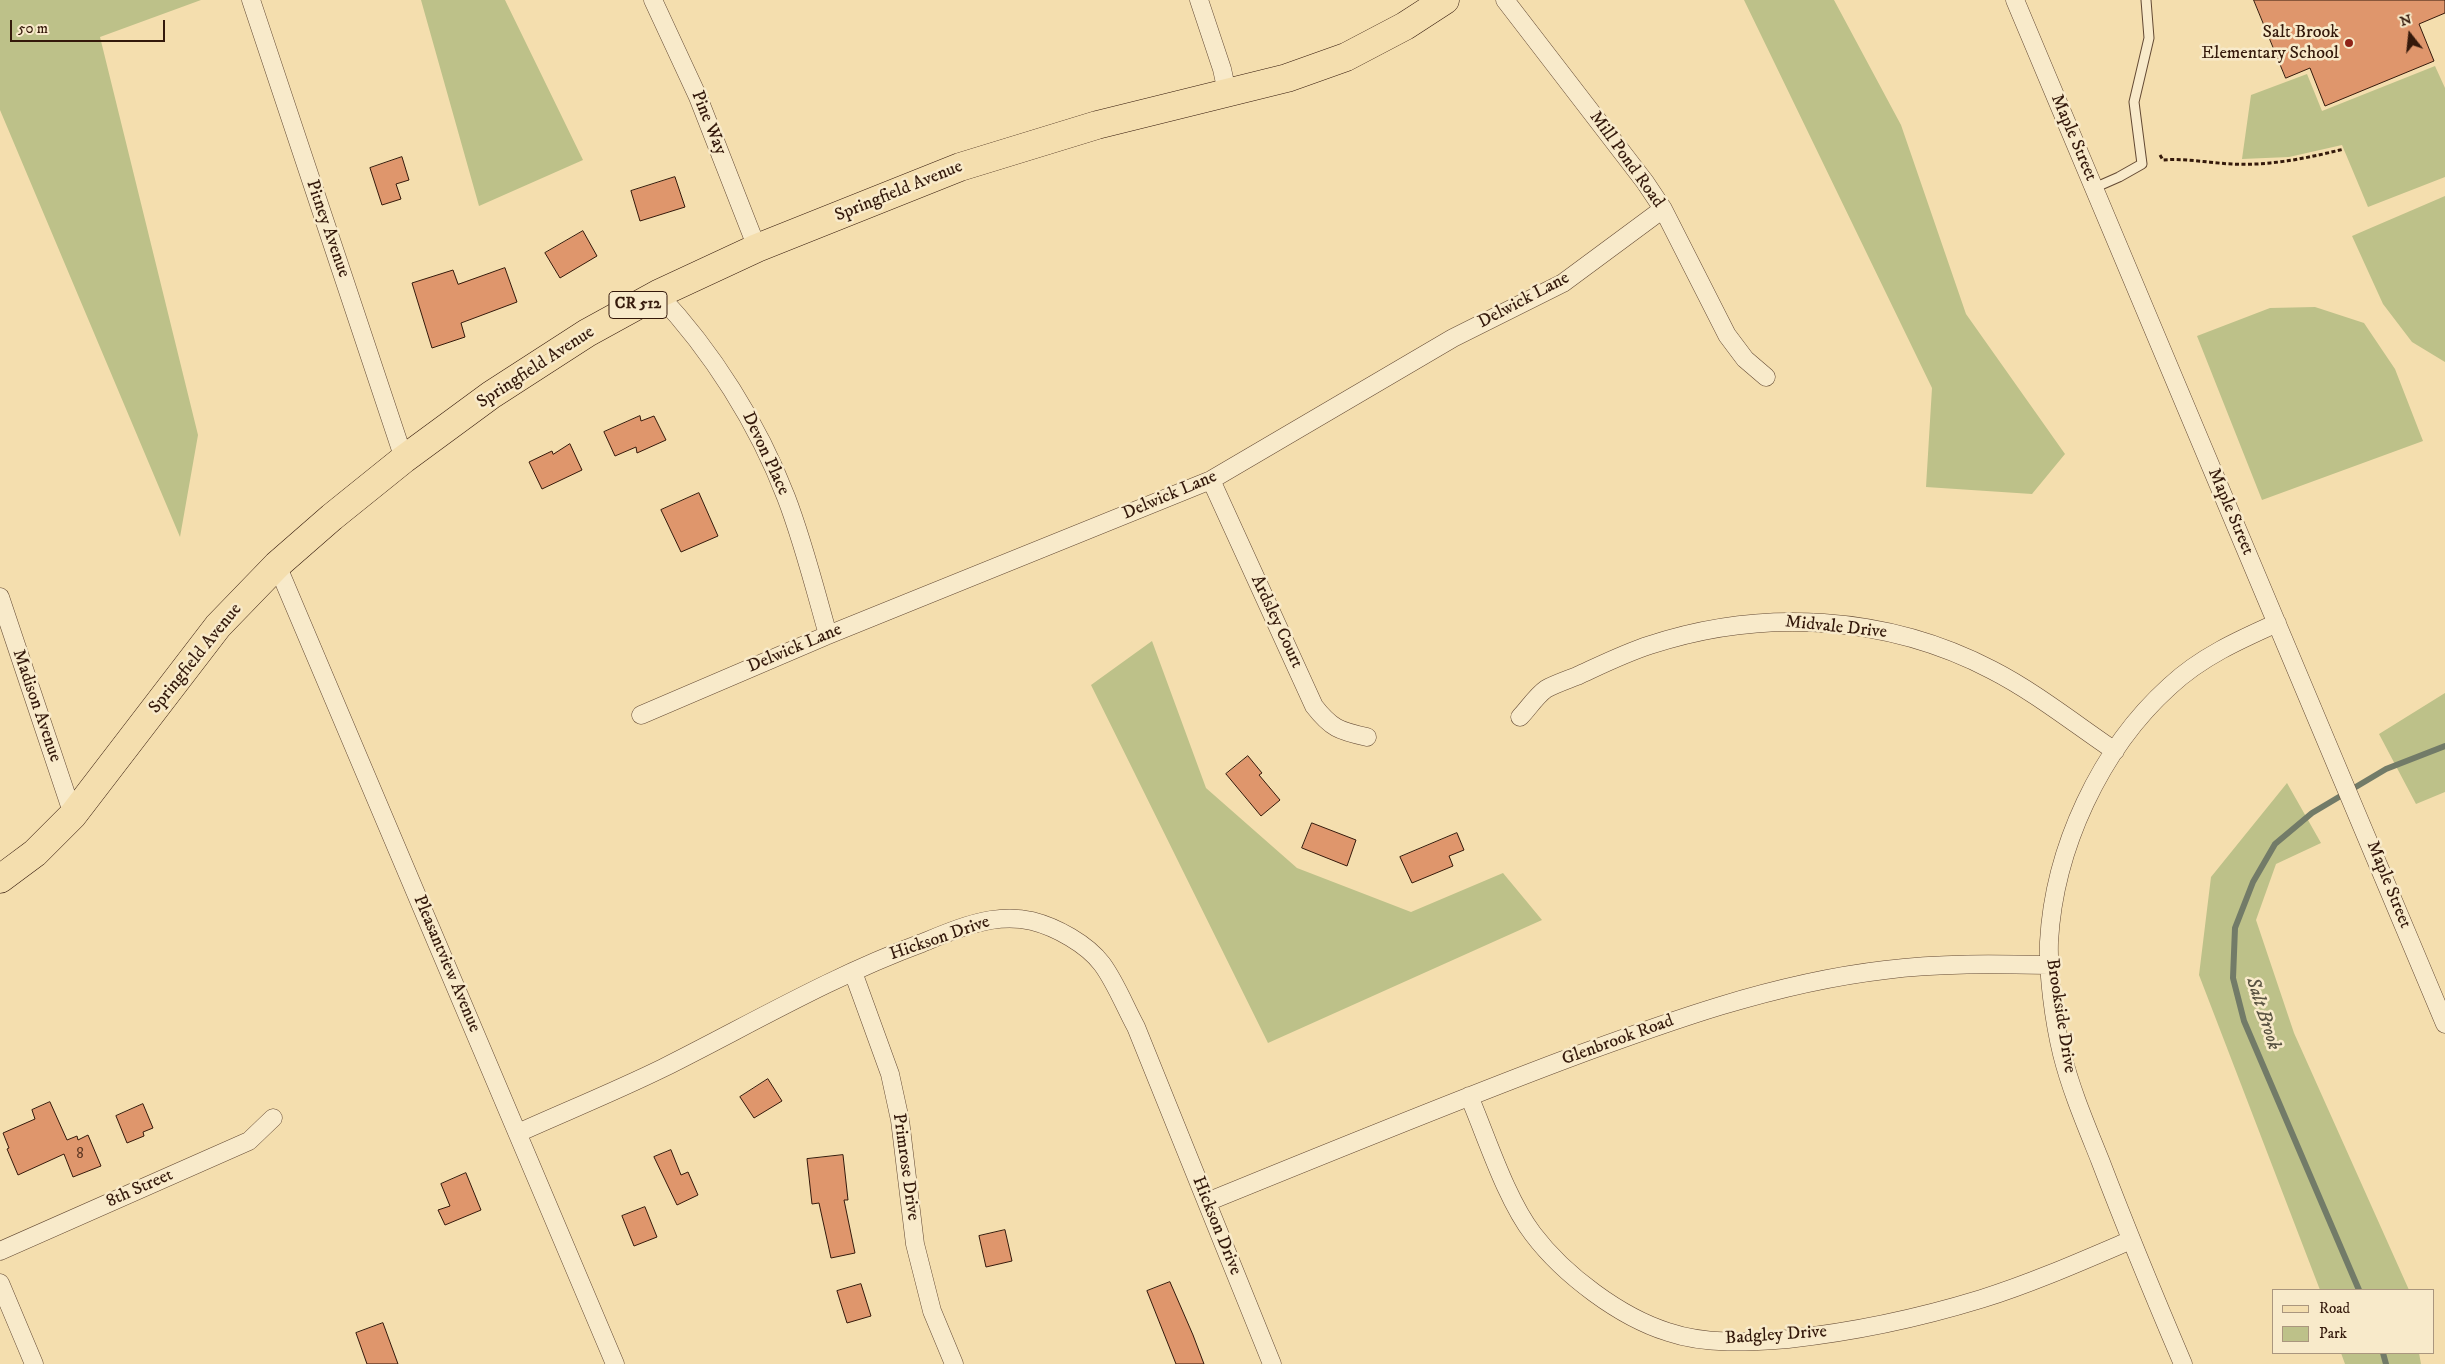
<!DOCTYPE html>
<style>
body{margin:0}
#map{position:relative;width:2445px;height:1364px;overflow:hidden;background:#f4deae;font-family:"IM FELL DW Pica",serif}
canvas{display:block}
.legend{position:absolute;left:2272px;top:1289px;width:162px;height:65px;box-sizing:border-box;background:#f8eaca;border:1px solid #aa967e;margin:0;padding:6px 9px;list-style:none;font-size:15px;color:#34190b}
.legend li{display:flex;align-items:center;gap:10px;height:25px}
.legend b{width:25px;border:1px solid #aa967e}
.north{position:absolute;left:2385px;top:10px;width:50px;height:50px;-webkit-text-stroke:4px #f8eaca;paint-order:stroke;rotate:344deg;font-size:14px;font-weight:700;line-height:20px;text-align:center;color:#34190b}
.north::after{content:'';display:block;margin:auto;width:18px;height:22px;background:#34190b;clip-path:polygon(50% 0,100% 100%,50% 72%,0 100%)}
.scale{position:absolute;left:10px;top:20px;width:155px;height:22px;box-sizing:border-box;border:2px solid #34190b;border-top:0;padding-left:6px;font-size:15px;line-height:18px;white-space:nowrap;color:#34190b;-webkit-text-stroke:4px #f8eaca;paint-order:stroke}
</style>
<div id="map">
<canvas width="2445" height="1364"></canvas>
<ul class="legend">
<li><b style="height:6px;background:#f4deae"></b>Road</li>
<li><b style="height:14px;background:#bdc189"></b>Park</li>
</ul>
<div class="north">N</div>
<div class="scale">50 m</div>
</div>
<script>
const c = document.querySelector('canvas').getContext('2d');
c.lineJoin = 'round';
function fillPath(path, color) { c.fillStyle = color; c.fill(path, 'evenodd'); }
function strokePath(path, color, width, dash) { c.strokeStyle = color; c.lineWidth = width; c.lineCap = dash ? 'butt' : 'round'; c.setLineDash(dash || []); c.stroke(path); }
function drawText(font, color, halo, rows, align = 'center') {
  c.font = font + ' "IM FELL DW Pica",serif'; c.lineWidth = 5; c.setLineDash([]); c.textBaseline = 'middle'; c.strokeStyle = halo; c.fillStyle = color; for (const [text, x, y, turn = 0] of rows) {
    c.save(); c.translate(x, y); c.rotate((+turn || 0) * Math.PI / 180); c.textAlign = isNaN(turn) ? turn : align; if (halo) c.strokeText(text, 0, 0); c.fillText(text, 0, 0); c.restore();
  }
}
const green = new Path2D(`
 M0,0H201L100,37L198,435L180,537L0,110Z
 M421,0H505L583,160L479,206Z
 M1744,0H1834L1901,125L1966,314L2065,454L2032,494L1926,487L1932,388Z
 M2435,66L2445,88V177L2368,207L2342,145L2289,157L2242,159L2251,95L2307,74L2322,111Z
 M2445,196V362L2412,342L2383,304L2352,236Z
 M2315,307L2364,323L2395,369L2423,441L2262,500L2197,336L2270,308Z
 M1152,641L1206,788L1297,868L1411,912L1503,873L1542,920L1268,1043L1091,685Z
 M2445,693V792L2416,804L2379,734Z
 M2287,783L2321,843L2276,864L2256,920L2294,1033L2409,1290H2320L2199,975L2211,877Z
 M2341,1353H2419L2421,1364H2345Z`);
const stream = new Path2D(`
 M2359,1290L2244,1021L2233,978L2235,928L2253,882L2275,844L2312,813L2386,769L2445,746
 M2383,1353L2386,1364`);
const building = new Path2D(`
 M2254,0H2445V13L2419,24L2434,61L2325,106L2310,68L2286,78Z
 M402,157L409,180L396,184L401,199L382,205L370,168Z
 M675,177L685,207L640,221L631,191Z
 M583,231L597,256L560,278L545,253Z
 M505,268L517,302L461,323L465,337L432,348L412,283L453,270L458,284Z
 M640,416L641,421L654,416L666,440L637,453L636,447L615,456L604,432Z
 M570,444L582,470L542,489L529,462L552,451L553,454Z
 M699,493L718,536L681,552L661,510Z
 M1248,756L1262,773L1259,775L1280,800L1261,816L1226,774Z
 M1312,823L1356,840L1347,866L1302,848Z
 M1457,833L1464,850L1449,856L1453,866L1412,883L1400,857Z
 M768,1079L782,1101L754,1118L740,1097Z
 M50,1102L67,1140L77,1136L78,1140L88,1135L101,1166L73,1177L64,1154L18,1175L7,1149L9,1148L3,1133L35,1119L32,1110Z
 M143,1104L153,1128L143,1132L144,1136L127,1143L116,1116Z
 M671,1150L681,1175L688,1172L698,1195L677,1205L654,1157Z
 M843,1155L848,1200H844L855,1253L831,1258L819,1203L812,1204L807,1159Z
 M466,1173L481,1210L445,1225L438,1210L450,1206L441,1184Z
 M645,1207L657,1237L634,1246L622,1216Z
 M1005,1230L1012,1261L986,1267L979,1236Z
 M1170,1282L1193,1335L1204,1364H1176L1147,1291Z
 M861,1284L871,1316L847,1323L837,1291Z
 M383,1323L398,1364H367L356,1333Z`);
const path = new Path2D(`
 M2160,155L2163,160C2186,158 2209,163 2232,164C2270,166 2308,158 2344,149`);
const service = new Path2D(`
 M2094,188L2119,177L2142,164L2134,102L2149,38L2146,0`);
const minor = new Path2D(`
 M251,0L404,459
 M653,0L698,97L757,248
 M1199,0L1222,69L1227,92
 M1505,0L1645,182L1663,209L1727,335L1745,359L1766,377
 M2015,0L2445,1024
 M658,294C712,351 758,424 786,497C803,541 815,589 828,635
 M1211,480L1314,706C1331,728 1339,731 1367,737
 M277,565L615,1364
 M0,597L73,815
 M641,715L828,635L1211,480L1453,338L1563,283L1663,209
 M1520,717C1528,709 1536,696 1546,689C1555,684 1567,680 1577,676C1601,665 1625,653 1650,645C1762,608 1887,615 1992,670C2035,692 2075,724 2115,751
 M853,972L890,1074L900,1120L915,1244L932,1311L954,1364
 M1469,1096C1487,1138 1506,1199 1533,1234C1564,1275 1620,1317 1668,1332C1706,1345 1749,1342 1788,1339C1853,1332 1919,1318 1981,1299C2032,1283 2082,1261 2131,1240
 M518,1133C567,1111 616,1091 663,1068C749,1025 832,976 922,943C944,934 967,924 991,920C1004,918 1019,918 1032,921C1056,927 1087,944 1102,964C1116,983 1125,1007 1136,1027L1272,1364
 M1207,1202C1325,1154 1442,1106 1561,1061C1667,1022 1773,983 1885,970C1940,963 1994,964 2049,965
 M0,1251L249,1141L273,1118
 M0,1283L34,1364
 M2183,1364C2154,1296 2126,1228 2100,1160C2086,1125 2071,1090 2062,1054C2054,1021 2048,976 2049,942C2054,849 2100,749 2170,686C2201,657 2239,640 2277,623`);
const primary = new Path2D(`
 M0,879L35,853L73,815L218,626L277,565L332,517L404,459L491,395L587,333L658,294L757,248L960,167L1097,125L1287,78L1346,57L1405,26L1445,0`);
const markers = [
 [2349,43,5,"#8f2418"]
];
const numberNames = [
 ["8",80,1155]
];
const shields = [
 [638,305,58]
];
const shieldNames = [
 ["CR 512",638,305]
];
const poiNames = [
 ["Salt Brook",2339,33],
 ["Elementary School",2339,54]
];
const streetNames = [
 ["Pine Way",708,123,68],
 ["Maple Street",2073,138,67],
 ["Mill Pond Road",1626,160,54],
 ["Springfield Avenue",899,192,-22],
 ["Pitney Avenue",327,229,71],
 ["Delwick Lane",1524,301,-28],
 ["Springfield Avenue",536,368,-33],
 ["Devon Place",765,454,65],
 ["Delwick Lane",1170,496,-23],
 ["Maple Street",2230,512,67],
 ["Ardsley Court",1276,622,65],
 ["Midvale Drive",1836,628,6],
 ["Delwick Lane",795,649,-23],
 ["Springfield Avenue",196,659,-51],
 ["Madison Avenue",36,706,71],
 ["Maple Street",2388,885,68],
 ["Hickson Drive",940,939,-19],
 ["Pleasantview Avenue",446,964,67],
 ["Brookside Drive",2060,1016,81],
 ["Glenbrook Road",1618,1041,-20],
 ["Primrose Drive",905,1167,82],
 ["8th Street",140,1189,-24],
 ["Hickson Drive",1216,1226,68],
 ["Badgley Drive",1776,1336,-4]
];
const waterNames = [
 ["Salt Brook",2262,1014,72]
];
fillPath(green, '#bdc189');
strokePath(stream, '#727b68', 6);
fillPath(building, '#df966c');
strokePath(building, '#34190b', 1);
strokePath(service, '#644a34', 11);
strokePath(minor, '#644a34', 19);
strokePath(primary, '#34190b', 29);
strokePath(path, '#34190b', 3, [4, 2.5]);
strokePath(service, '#f8eaca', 9);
strokePath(minor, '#f8eaca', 18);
strokePath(primary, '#f4deae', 28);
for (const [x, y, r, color] of markers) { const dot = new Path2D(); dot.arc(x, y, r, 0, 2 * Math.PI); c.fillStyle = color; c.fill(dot); strokePath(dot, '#f8eaca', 2); }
drawText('15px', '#5f3823', null, numberNames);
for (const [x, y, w] of shields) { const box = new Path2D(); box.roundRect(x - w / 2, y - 13.5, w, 27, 4); c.fillStyle = '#f8eaca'; c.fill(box); strokePath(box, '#34190b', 1); }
drawText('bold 16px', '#34190b', null, shieldNames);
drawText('18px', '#34190b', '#f8eaca', poiNames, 'right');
drawText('18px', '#34190b', '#f8eaca', streetNames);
drawText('italic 19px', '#585241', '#f8eaca', waterNames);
</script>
